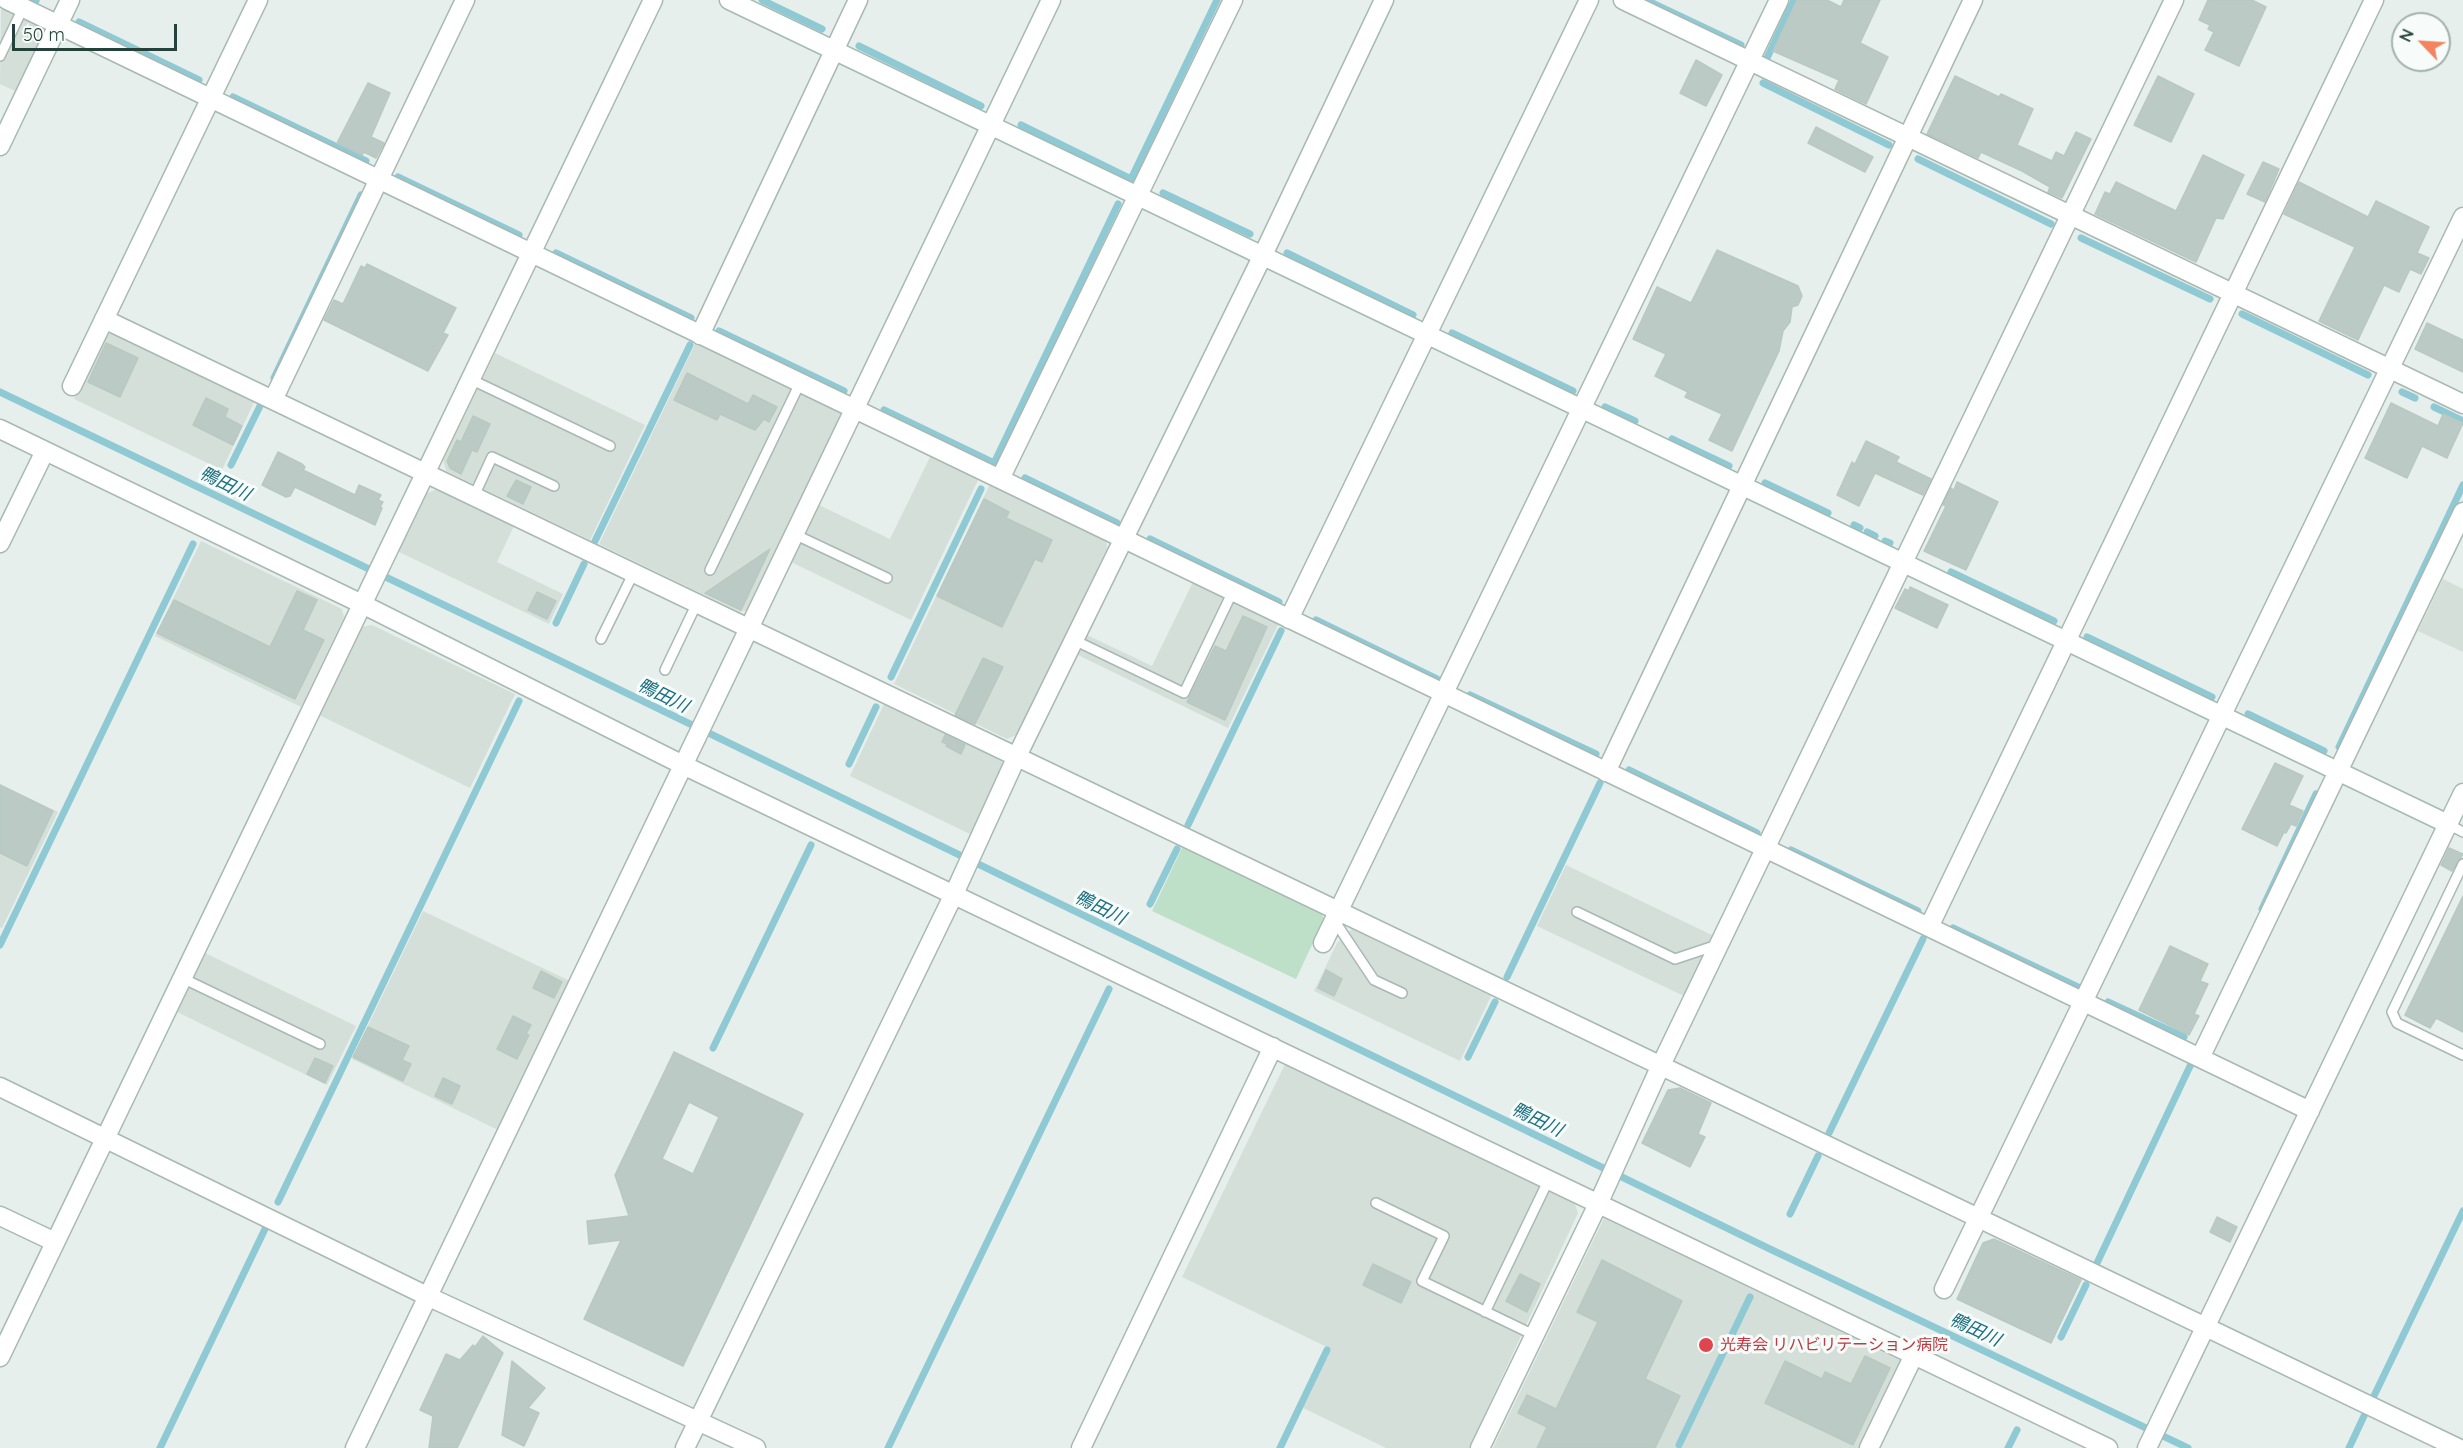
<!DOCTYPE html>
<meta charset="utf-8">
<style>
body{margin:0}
#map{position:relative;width:2463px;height:1448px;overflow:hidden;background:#e6efeb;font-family:Quicksand,sans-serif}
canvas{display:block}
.north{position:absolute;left:2391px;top:12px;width:60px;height:60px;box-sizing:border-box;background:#f7fbf9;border:2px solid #a3b1ad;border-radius:50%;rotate:295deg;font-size:16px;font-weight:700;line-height:24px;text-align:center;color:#24423a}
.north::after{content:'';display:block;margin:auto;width:21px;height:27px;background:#f4845f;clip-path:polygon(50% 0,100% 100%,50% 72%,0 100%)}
.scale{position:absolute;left:12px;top:24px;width:165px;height:27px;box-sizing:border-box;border:3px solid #24423a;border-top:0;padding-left:8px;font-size:18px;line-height:21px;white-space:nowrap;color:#24423a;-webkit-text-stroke:4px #f7fbf9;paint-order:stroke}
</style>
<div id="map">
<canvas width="2463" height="1448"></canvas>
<div class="north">N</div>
<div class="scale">50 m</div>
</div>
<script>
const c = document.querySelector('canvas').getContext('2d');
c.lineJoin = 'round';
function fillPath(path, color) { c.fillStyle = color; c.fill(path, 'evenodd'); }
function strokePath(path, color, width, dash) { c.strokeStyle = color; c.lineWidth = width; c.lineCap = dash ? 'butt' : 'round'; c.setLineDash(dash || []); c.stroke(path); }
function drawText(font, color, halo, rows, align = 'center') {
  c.font = font + ' Quicksand,"Noto Sans JP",sans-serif'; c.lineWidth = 6; c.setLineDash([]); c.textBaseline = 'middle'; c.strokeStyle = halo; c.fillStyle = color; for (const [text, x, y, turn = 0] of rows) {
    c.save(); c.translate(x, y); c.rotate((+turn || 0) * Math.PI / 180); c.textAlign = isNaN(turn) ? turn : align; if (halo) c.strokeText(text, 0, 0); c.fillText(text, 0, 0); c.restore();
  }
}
const built = new Path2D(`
 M1,7L38,25L41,38L15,91L0,84Z
 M116,331L256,398L222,470L74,399L104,336Z
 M697,340L838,408L841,418L748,610L740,612L599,544Z
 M495,353L645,425L590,540L446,471L443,460Z
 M931,455L979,478L911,620L791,562L819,505L890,539Z
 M991,482L1106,537L1107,548L1018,734L1007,739L894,684Z
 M438,489L514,526L497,562L563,594L549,624L397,551L424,494Z
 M201,541L342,609L344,617L301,707L155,636Z
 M2443,579L2463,589V652L2418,631Z
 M1193,582L1279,623L1228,728L1078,655L1087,635L1152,666Z
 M372,625L515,694L470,788L319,715L361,627Z
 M885,702L1000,757L1004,770L972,835L850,776Z
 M0,784L58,812L2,928L0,927Z
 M1566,865L1716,937L1686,997L1537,926Z
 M423,911L570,981L498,1130L352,1059Z
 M1352,929L1491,996L1460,1061L1314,991L1337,943Z
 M205,953L356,1026L327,1085L177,1012Z
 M1286,1062L1574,1202L1578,1213L1469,1448H1386L1303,1408L1331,1349L1182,1277Z
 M1604,1218L1902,1361L1860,1448H1493Z`);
const green = new Path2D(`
 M1183,846L1321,912L1324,919L1296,979L1152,911Z`);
const stream = new Path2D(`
 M34,0L36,1
 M762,0L822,29
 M1646,0L1741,45
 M79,22L199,80
 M859,46L981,106
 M1767,58L1794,0
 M1763,83L1889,145
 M233,97L366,161
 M1021,125L1131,179L1217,0
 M1918,159L2051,224
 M398,177L519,235
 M1163,193L1250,234
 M2081,238L2210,299
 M556,253L691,318
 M1287,253L1413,315
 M2242,314L2368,375
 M719,331L844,391
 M1452,333L1573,391
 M274,378L361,195
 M0,392L542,652L1772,1250L2188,1448
 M2402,392L2415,398
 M1605,407L1635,421
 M2434,407L2463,421
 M884,410L994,463
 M1672,439L1729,466
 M996,459L1118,204
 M231,465L260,406
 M1025,478L1117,523
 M1765,483L1828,513
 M1854,525L1860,528
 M1867,532L1875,536
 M1150,539L1279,602
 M595,541L690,345
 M1885,541L1890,543
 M1951,572L2054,621
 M1316,620L1437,679
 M556,623L584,564
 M2087,637L2212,697
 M891,677L981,489
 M1470,695L1596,754
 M2248,714L2324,751
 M2339,747L2463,485
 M849,764L876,707
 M1629,770L1757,833
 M1188,825L1281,631
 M1791,850L1918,911
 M1150,904L1177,849
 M2262,909L2316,794
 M1953,928L2078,987
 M0,945L193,544
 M1507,977L1600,783
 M2108,1002L2184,1037
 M713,1048L811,845
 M1468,1057L1495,1002
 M1829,1133L1923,939
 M278,1202L519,701
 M1790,1214L1818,1156
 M2097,1263L2191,1064
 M2061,1337L2086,1285
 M2373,1398L2463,1211
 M1679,1445L1750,1297
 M160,1448L265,1229
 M888,1448L1109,989
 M1280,1448L1327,1350
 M2008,1448L2017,1430
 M2349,1448L2364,1416`);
const building = new Path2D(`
 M1797,0H1827L1841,7L1844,0H1880L1860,43L1888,57L1866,104L1835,89L1839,80L1773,51Z
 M2208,0H2252L2266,7L2239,66L2205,50L2214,32L2208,29L2210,25L2199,20Z
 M1696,60L1722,75L1706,106L1680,93Z
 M1955,76L1999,97L2001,94L2033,109L2017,145L2052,161L2056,152L2064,156L2076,132L2091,139L2062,198L2048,192L2050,187L2022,171L1981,152L1978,158L1927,134Z
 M2158,76L2194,94L2171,142L2134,125Z
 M368,83L390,93L371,137L384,143L376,158L364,152L362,155L337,143Z
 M1816,127L1873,157L1865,172L1808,143Z
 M2203,155L2244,175L2223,219L2216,218L2196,262L2095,214L2105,192L2110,194L2116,182L2176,211Z
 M2263,162L2279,169L2265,202L2247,194Z
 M2299,182L2368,217L2376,201L2429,227L2417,253L2429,258L2421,274L2410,269L2399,292L2384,285L2358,340L2319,321L2355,247L2284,214Z
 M1717,250L1798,286L1802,296L1798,305L1792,307L1790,322L1783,331L1779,351L1732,451L1709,440L1722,414L1685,397L1688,392L1655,376L1666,354L1633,339L1657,287L1691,303Z
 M367,264L456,308L443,333L448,335L428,371L324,320L334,300L343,304L361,266L365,268Z
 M2427,323L2463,340V372L2415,349Z
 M106,343L138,358L120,397L88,382Z
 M687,373L748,404L753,395L777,407L769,422L764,419L755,430L720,414L717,420L674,400Z
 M206,398L228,409L225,417L242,426L233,445L193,425Z
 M2391,403L2438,426L2443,414L2463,423L2447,458L2422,446L2407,478L2365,458Z
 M473,416L490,424L477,452L472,450L461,474L450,468L447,461L457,440L461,442Z
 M1866,441L1899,457L1896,462L1931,479L1923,495L1875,473L1859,506L1837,495L1852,462L1855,464Z
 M278,452L302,464L305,467L303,470L355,495L359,485L381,495L378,500L383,502L380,507L382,508L375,525L295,487L290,496L286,497L262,485Z
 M516,480L531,487L523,504L507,496Z
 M1957,482L1998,502L1966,570L1924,551L1946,506L1943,505L1951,488L1954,490Z
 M984,499L1009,512L1006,518L1052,540L1042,562L1035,559L1002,627L937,596Z
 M770,549L741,610L705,593Z
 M1910,587L1948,605L1937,628L1895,608L1905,589L1909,591Z
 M297,591L317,600L303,630L324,640L295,699L157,633L174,600L270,647Z
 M537,592L556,601L547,619L528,610Z
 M1243,616L1267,627L1225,720L1187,702L1215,646L1226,651Z
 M983,658L1003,667L975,724L955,715Z
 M945,735L965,745L961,754L946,746L947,744L942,742Z
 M2275,763L2303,776L2289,805L2303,811L2296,826L2291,824L2286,833L2284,832L2277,846L2242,829Z
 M0,785L53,811L27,866L0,853Z
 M2449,848L2463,854L2452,871L2441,865Z
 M2463,896V1032L2436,1018L2430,1028L2405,1015Z
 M2170,946L2208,964L2200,981L2208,984L2194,1014L2199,1016L2189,1035L2139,1010Z
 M1326,970L1342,979L1334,996L1318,988Z
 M541,971L562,982L554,998L533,988Z
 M513,1016L531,1025L526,1034L529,1035L517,1059L497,1049Z
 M368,1027L409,1046L402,1060L411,1064L403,1081L353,1057Z
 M674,1052L803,1114L683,1366L584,1319L621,1240L589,1244L587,1221L629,1216L615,1175ZM689,1102L719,1117L693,1174L662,1159Z
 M315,1058L333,1066L325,1083L307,1074Z
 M443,1078L460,1086L452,1104L435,1096Z
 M1680,1088L1711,1103L1698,1134L1705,1137L1690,1167L1642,1143L1668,1090Z
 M2217,1217L2237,1227L2230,1242L2210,1232Z
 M1994,1239L2081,1280L2051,1343L1957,1299L1983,1243Z
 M1602,1260L1682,1301L1645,1379L1680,1396L1655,1448H1537L1547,1427L1518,1413L1527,1395L1556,1409L1598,1322L1577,1312Z
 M1373,1264L1411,1282L1401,1303L1363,1285Z
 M1520,1274L1540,1284L1527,1312L1506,1301Z
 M483,1336L503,1353L457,1448H429L433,1416L420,1410L446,1354L460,1360L473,1345L475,1347Z
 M1865,1356L1890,1368L1853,1445L1765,1403L1785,1361L1822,1379L1825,1372L1851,1384Z
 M512,1361L545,1388L528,1408L539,1413L524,1446L502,1435Z`);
const lane = new Path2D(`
 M0,56L23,8
 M470,379L610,446
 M474,496L492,457L554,486
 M794,534L887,578
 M710,570L800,383
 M601,639L634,572
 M1074,640L1184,693L1233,591
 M665,670L697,603
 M2448,824L2463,832
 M2463,864L2392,1012L2397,1023L2463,1055
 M1577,912L1675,959L1717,945
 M1334,920L1374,980L1402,993
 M182,978L320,1044
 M1376,1203L1444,1236L1422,1281L1534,1335
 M1485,1312L1549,1179`);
const street = new Path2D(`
 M7,0L2310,1111
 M1623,0L2463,404
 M0,146L70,0
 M104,319L2458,1448
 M700,335L858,0
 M72,386L258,0
 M273,400L465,0
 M0,429L362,604L683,765L2108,1448
 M1000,479L1233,0
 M0,543L45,451
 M1289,619L1589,0
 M1606,772L1973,0
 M1929,927L2374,0
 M1323,943L1779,0
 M2200,1058L2463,512
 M0,1087L427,1296L756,1448
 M0,1216L55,1242
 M1944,1289L2463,217
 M0,1357L653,0
 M355,1448L1051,0
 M685,1448L954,894L1017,756L1262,257L1384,0
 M1081,1448L1273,1047
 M1480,1448L1599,1202L1661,1065L2174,0
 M1869,1448L1914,1355
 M2147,1448L2448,824`);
const secondary = new Path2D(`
 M729,0L2448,824L2463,793`);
const markers = [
 [1706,1345,8,"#e0444e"]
];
const healthNames = [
 ["光寿会 リハビリテーション病院",1720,1345]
];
const waterNames = [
 ["鴨田川",225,484,26],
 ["鴨田川",663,696,26],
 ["鴨田川",1100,908,26],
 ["鴨田川",1537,1120,26],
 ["鴨田川",1975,1330,25]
];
fillPath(built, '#d4dfda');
fillPath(green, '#bfe0c8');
strokePath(stream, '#8ec9d4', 7);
fillPath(building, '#bbcac4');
strokePath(building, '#b8c9c2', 1.5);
strokePath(lane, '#a8b8b2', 12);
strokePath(street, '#a8b8b2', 21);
strokePath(secondary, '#a4bbb3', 21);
strokePath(lane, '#fff', 9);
strokePath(street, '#fff', 18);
strokePath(secondary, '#fff', 18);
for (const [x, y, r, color] of markers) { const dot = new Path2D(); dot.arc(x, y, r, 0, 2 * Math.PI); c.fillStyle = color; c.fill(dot); strokePath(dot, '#f7fbf9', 2); }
drawText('16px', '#be3a42', '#f7fbf9', healthNames, 'left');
drawText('italic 18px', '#1c6f80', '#f7fbf9', waterNames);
</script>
